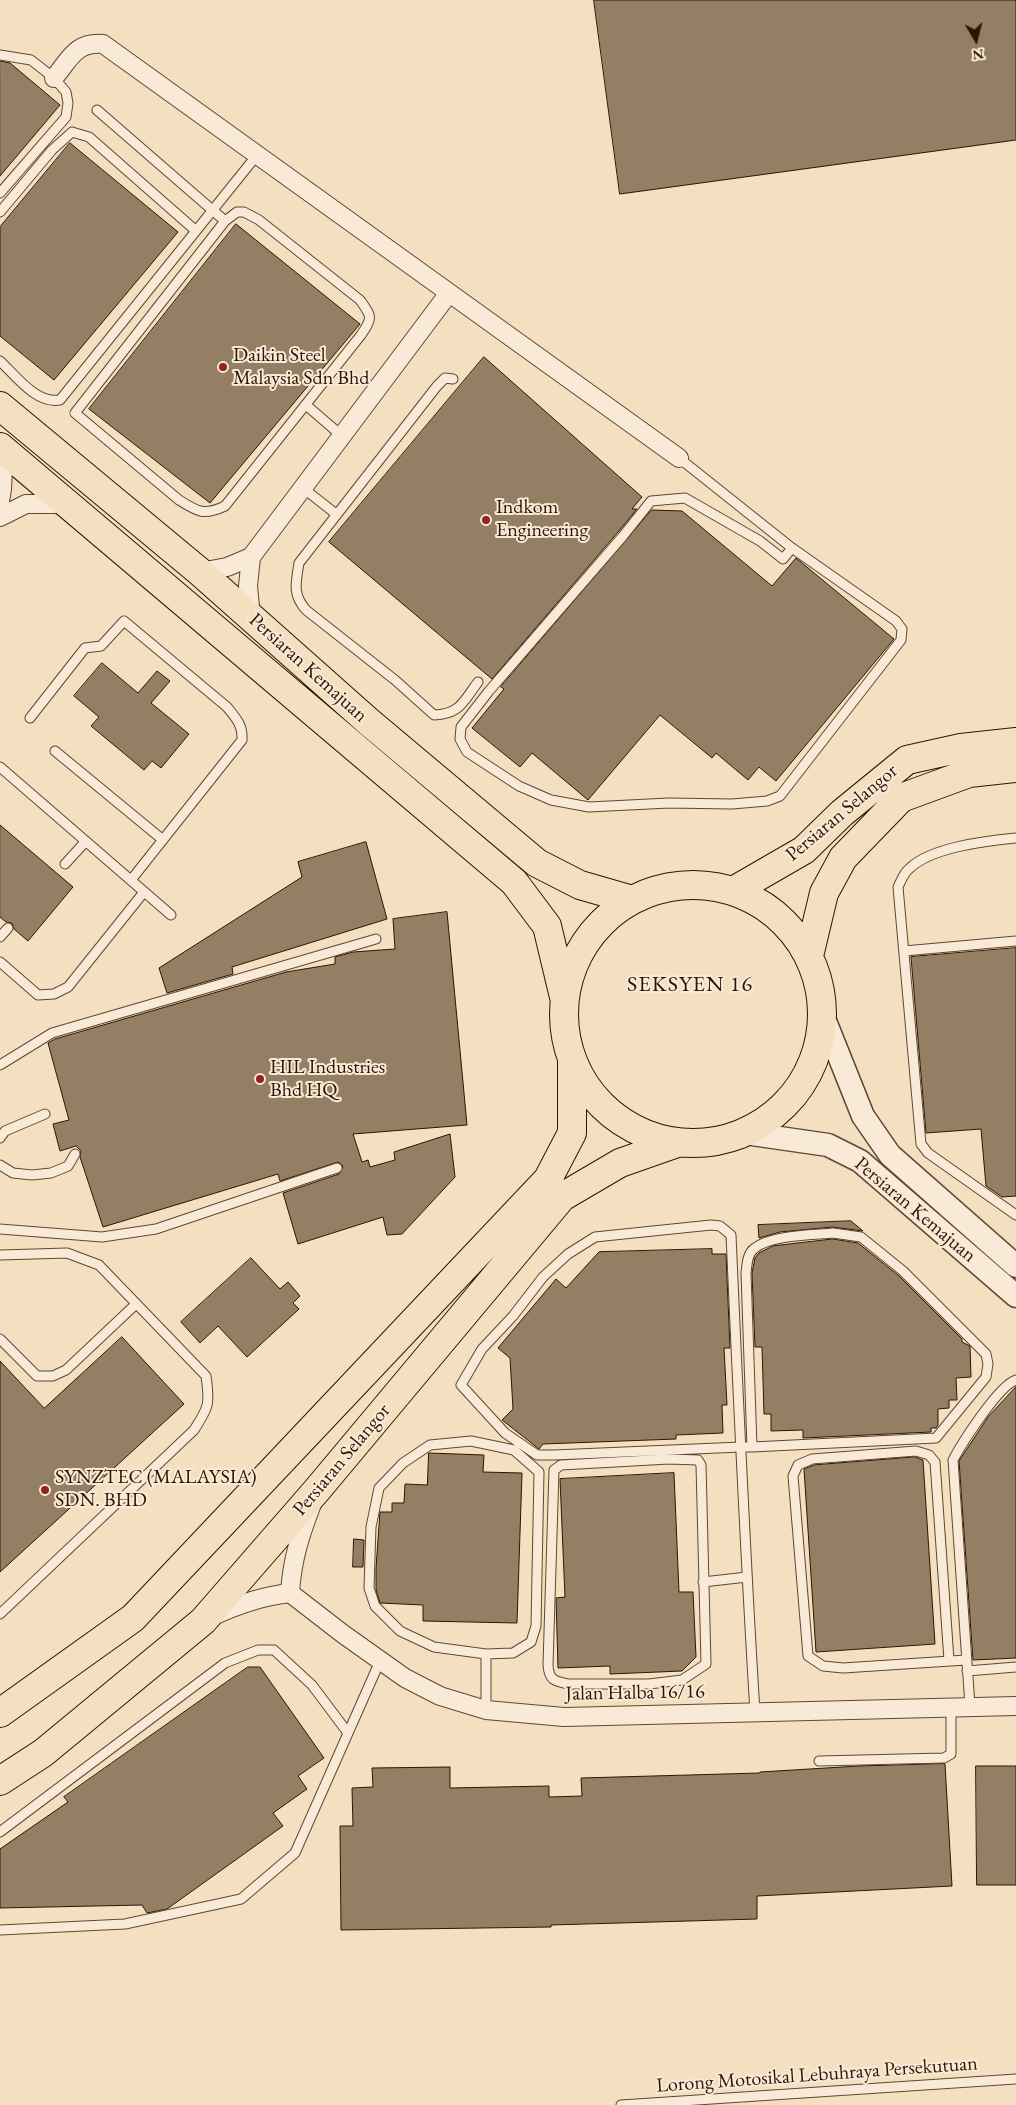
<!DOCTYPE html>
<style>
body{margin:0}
#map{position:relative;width:1016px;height:2105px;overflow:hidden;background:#f4dfc1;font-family:"EB Garamond",serif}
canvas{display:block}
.north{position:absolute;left:951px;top:15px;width:50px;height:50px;-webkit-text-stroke:4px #f8ead7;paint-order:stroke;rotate:172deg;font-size:14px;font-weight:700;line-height:20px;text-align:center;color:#2d1601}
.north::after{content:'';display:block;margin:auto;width:18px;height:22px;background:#2d1601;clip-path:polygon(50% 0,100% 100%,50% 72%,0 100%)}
</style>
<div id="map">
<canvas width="1016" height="2105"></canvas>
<div class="north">N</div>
</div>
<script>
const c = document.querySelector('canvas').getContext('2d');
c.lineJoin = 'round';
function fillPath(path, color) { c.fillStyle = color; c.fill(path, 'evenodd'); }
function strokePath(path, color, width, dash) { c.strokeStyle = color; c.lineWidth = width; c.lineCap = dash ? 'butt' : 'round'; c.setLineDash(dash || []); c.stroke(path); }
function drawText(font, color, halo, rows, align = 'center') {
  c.font = font + ' "EB Garamond",serif'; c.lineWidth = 4; c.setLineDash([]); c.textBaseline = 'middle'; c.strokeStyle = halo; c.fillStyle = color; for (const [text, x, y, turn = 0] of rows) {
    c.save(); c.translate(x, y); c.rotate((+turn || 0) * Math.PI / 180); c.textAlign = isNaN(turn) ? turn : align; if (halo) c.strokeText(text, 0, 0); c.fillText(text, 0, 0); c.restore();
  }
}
const building = new Path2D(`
 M594,0H1016V140L620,194Z
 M0,61L10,63L60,105L0,176Z
 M70,143L178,232L54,380L0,336V227Z
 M236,224L360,324L210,503L89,409Z
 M484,357L642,497L632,509H637L618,532L492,679L329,542Z
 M652,510L682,511L772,586L796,558L894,639L776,781L759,767L748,780L716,753L712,758L660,715L588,800L532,753L520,767L472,728L504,689L501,687Z
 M102,663L138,693L157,671L170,681L151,703L189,734L161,768L152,761L144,770L91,726L99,717L74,696Z
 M0,825L73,887L28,941L14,929L12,923L6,922L0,917Z
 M366,842L387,919L232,967L233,974L167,993L159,968L302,877L298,862Z
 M447,912L467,1125L353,1134L362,1162L368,1160L370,1167L395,1160L394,1152L450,1134L455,1177L402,1234L387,1235L383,1217L298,1244L283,1193L339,1174L343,1166L338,1162L280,1181L278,1174L103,1227L80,1157L81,1151L76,1146L60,1151L53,1124L69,1120L48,1043L55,1039L286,972L335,964V957L353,952L395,949L393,919Z
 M1016,948V1196L1002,1197L986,1186L981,1129L926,1133L911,957Z
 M851,1221L863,1231L832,1227L780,1232L759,1238L758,1225Z
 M833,1239L858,1243L899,1276L962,1339V1342L970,1346L971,1377L956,1378L957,1400H949V1408L938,1409V1425L936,1428H931V1432L803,1438V1430L771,1431V1414H764L762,1347H755L752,1273L755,1258L759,1253L773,1246Z
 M712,1249V1254H726L730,1348H724L727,1405H722L723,1433L676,1435V1439L543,1444L539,1449L502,1420L513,1409L510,1358L498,1348L556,1279L566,1288L599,1252Z
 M251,1258L280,1289L288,1282L300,1296L293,1303L299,1309L247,1357L218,1326L200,1343L181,1322Z
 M122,1337L184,1404L0,1572V1361L44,1408Z
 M1016,1387V1658L973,1660L959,1461L988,1417Z
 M429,1453L484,1455L483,1472L522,1473L517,1623L423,1621V1605L380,1603L376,1590V1568L380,1512H392V1503H404L405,1484L427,1485Z
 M915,1457L923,1460L935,1644L816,1652L804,1469L814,1465Z
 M674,1473L679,1592H693L696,1657L682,1671L610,1674V1666L558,1668L556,1598L565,1597L560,1479Z
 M354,1539L364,1540L363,1567H353Z
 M248,1667H260L324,1758L298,1776L307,1789L273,1813L283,1826L167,1909L147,1913L142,1905L0,1908V1849L68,1802L64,1797Z
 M945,1764L952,1886L757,1896V1919L551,1925V1927L341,1930L340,1826H353L352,1788L373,1787L372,1768L450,1767V1788L549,1786V1797L582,1796L581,1778L760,1773V1772L859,1766Z
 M976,1766H1016V1885H977Z`);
const service = new Path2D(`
 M0,55L31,60L54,78L66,92L68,103L66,117L0,193
 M97,110L225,221
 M0,212L52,150L72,132L89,137L195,230
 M237,212H244L259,220L360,300C372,317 373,317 361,335L225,506C204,516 198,512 179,500L75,413L225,221Z
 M0,361C16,376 36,404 60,400L257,155
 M453,379L445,378L437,386L299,563C296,583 292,594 306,610L395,680L434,715C460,714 463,702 478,682
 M306,405L342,436
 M679,458L792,548L896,621L902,629L901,640L780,796L767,801L732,804L669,803L589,807L551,800L519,786L467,752L460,739L461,727L489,691L623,536L651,501L685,498L760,541L783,559L792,548
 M303,488L336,514
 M30,718L85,648L101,646L124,621L227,707C236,718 243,725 242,740L131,880
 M55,751L163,840
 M0,767L171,915
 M1016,838C986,841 932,847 910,868C904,872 901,881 898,887L921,1144L928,1153L1016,1215
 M65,864L86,841
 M0,937L8,928
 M904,951L1016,941
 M0,962L38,995L54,994L68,987L144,892
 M0,1065L52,1033L376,939
 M0,1138L5,1131L45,1114
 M0,1165L13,1173L32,1175L51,1173L68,1166L75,1154
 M0,1229L102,1237L156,1229L337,1168
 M833,1233L861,1237L903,1271L986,1354L988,1364L986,1377L936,1438L752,1447L746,1273C747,1265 747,1253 755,1248C771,1235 813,1235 833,1233Z
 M0,1255L67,1253L99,1265L206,1376C210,1404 209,1407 194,1430L0,1614
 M0,1339L37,1376H53L66,1370L136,1304
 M752,1447H741L554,1455H537L505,1433L461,1385L482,1349L513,1316L543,1277L568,1254L595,1237L711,1225L720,1226L731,1235C738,1394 745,1553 755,1712
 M669,1459L698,1460L701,1465L706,1664L682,1680L649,1684H568C554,1681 549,1680 548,1665L554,1470L561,1465Z
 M703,1582L747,1577
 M949,1660L935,1462L929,1455L916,1451L812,1459L798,1465L793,1476L808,1656L823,1666L843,1668L966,1660
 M967,1671L1016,1667
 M970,1706L953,1460C962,1443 999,1385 1016,1380
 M486,1710V1654L513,1653L531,1642L536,1626L539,1472L514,1450L471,1441L430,1445L403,1463L379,1488L371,1527L369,1588L375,1606L400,1631L434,1647L486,1654
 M819,1761L944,1758L951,1754V1707
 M0,1832L225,1663L258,1650H274L312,1685L348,1733
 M0,1930L125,1924L241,1899L295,1853L380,1661
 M621,2105L1016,2079`);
const minor = new Path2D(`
 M54,78C70,59 75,42 103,44L679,458
 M0,501L2,489L4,450
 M0,517L26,504H67
 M200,572L227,567L251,557
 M251,618L248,586L251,557L449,293
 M290,1593C292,1560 300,1535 312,1504
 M213,1616C239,1604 262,1596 290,1593L343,1634L405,1678L440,1696L486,1710L564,1717L1016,1706`);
const tertiary = new Path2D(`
 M823,1016L863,1116L890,1155L1016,1266
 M745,1133L828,1145L860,1161L1016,1296`);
const primary = new Path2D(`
 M0,406L200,572L369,722L537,863L580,885L632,900
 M0,447L514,882L547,926L564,997
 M564 1014a129 129 0 1 1 258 0a129 129 0 1 1-258 0Z
 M733,891L804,850L842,813L907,760L961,748L1016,742
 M809,956L824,893L843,858L901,798L969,773L1016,768
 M0,1713L133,1618L548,1179L572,1133V1061
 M0,1781L43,1753L203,1621L317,1490L562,1197L620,1163L677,1143`);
const markers = [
 [223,367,5,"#8f2418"],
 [486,520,5,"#8f2418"],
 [260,1079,5,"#8f2418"],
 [45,1490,5,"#8f2418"]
];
const poiNames = [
 ["Daikin Steel",233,356],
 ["Malaysia Sdn Bhd",233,379],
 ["Indkom",496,508],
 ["Engineering",496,531],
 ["HIL Industries",270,1068],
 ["Bhd HQ",270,1091],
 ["SYNZTEC (MALAYSIA)",55,1478],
 ["SDN. BHD",55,1501]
];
const streetNames = [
 ["Persiaran Kemajuan",308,668,42],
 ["Persiaran Selangor",842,813,-40],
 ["Persiaran Kemajuan",915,1210,40],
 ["Persiaran Selangor",342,1460,-50],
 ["Jalan Halba 16/16",635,1693,-1],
 ["Lorong Motosikal Lebuhraya Persekutuan",817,2075,-4]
];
const quarterNames = [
 ["SEKSYEN 16",690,985]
];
fillPath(building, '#947f65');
strokePath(building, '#2d1601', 1);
strokePath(service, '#5f4831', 11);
strokePath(minor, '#5f4831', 20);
strokePath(tertiary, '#5f4831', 25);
strokePath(primary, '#2d1601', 30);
strokePath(service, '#f8ead7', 9);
strokePath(minor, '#f8ead7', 18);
strokePath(tertiary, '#f8ead7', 22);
strokePath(primary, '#f4dfc1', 28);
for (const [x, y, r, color] of markers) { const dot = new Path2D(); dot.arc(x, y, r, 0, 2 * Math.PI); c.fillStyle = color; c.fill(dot); strokePath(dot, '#f8ead7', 2); }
drawText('20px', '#2d1601', '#f8ead7', poiNames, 'left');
drawText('20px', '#2d1601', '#f8ead7', streetNames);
c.letterSpacing = '1px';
drawText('22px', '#2d1601', '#f8ead7', quarterNames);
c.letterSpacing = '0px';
</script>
